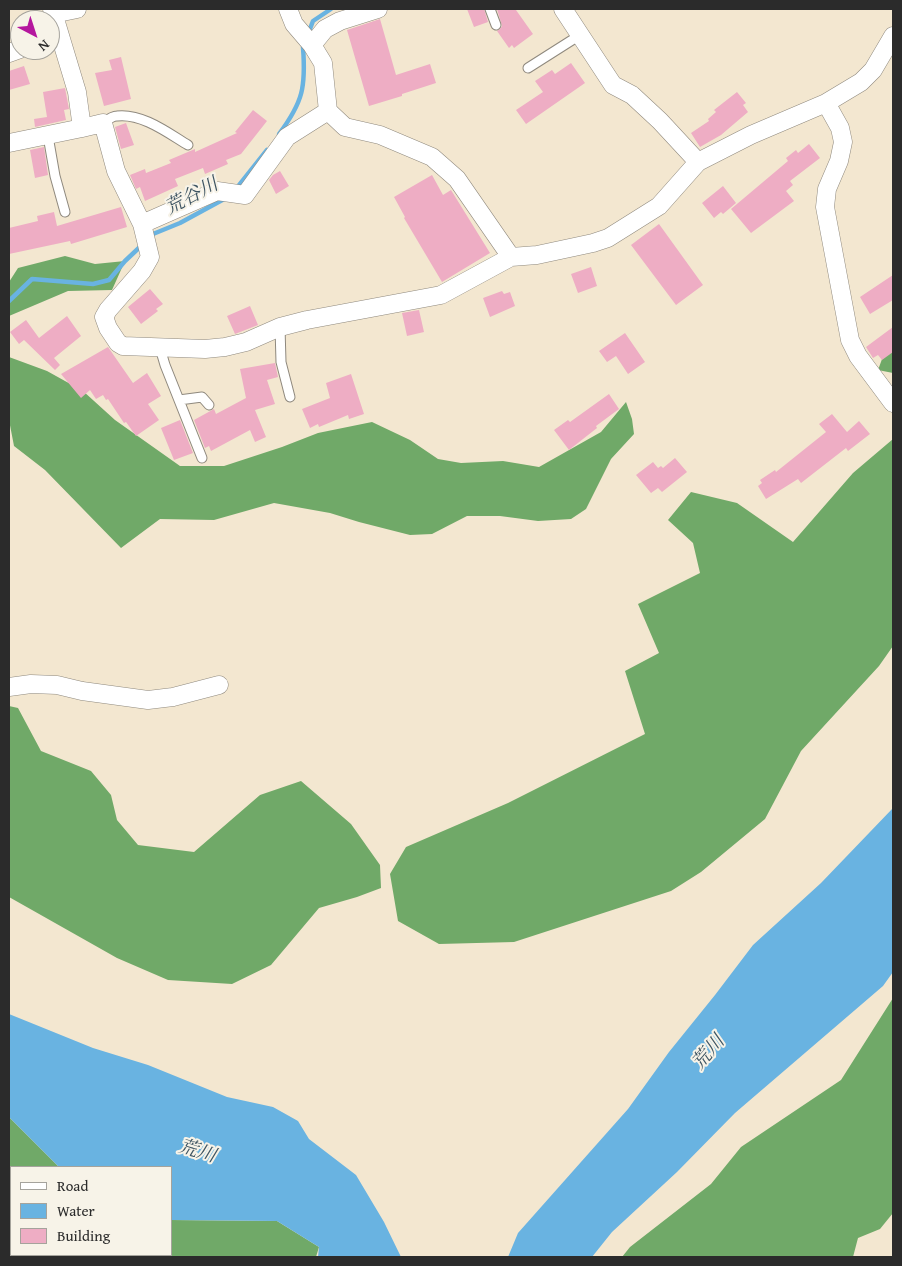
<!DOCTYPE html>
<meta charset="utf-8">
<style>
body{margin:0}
#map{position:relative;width:902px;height:1266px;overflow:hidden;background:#f3e7d0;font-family:"Gentium Book Plus",serif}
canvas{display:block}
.frame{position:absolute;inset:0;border:10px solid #2b2b2b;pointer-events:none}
.legend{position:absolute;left:10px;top:1166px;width:162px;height:90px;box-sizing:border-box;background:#f7f3e8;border:1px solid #a5a39c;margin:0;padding:6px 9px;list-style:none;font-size:15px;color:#2b2b2b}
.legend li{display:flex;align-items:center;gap:10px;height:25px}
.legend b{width:25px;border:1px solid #a5a39c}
.north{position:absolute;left:10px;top:10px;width:50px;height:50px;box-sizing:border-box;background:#f7f3e8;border:1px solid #a5a39c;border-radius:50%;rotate:140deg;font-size:14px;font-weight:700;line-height:20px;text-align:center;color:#2b2b2b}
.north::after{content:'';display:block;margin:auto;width:18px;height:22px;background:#b5179e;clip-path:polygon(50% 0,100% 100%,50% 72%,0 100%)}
</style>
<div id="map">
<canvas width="902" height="1266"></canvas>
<div class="frame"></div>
<ul class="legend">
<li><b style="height:6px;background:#fff"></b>Road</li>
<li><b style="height:14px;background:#69b3e1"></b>Water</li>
<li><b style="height:14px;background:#eeadc4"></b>Building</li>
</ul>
<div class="north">N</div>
</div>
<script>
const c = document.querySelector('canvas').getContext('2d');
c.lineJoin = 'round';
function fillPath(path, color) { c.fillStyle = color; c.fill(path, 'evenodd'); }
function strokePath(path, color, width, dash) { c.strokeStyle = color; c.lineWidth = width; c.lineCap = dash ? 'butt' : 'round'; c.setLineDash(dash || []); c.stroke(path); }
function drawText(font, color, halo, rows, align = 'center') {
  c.font = font + ' "Gentium Book Plus","Noto Serif JP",serif'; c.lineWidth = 4; c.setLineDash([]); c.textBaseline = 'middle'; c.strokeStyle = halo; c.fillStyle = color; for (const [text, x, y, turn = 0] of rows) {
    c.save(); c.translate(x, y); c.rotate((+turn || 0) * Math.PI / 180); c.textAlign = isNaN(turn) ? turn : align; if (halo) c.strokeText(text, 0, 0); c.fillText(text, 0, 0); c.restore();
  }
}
const forest = new Path2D(`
 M65,256L95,264L125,261L112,290L68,291L9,316V282L18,268Z
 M893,348V373L878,370L885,351Z
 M9,357L47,371L83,391L115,420L180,466H224L282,447L318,433L372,422L410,440L438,459L461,463L503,461L539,467L601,432L626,402L632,419L634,434L611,459L586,509L571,519L538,521L500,516H467L432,534L410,535L359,522L330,513L274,503L214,520L160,519L121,548L45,470L14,446L9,420Z
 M893,439V646L879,666L801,751L765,819L701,872L671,891L514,942L439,944L398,921L390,874L406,847L508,803L645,734L625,671L659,653L638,604L700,573L693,543L668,520L691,492L737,503L793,542L853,473Z
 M9,706L18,708L41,751L91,771L111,795L117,820L138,845L194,852L260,795L301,781L351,824L380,865L381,888L357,897L319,908L271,965L232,984L168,980L117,958L9,897Z
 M893,998V1213L880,1229L858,1238L853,1257H622L630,1247L711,1184L741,1147L841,1080Z
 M9,1117L59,1167H11V1255H171V1220L277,1221L319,1247L316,1257H9Z`);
const water = new Path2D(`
 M893,808V972L883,986L735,1113L677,1172L612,1232L592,1257H508L518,1233L628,1109L669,1052L715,995L753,945L821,883Z
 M9,1014L93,1048L148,1065L227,1097L273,1107L298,1121L309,1139L356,1175L384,1222L401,1257H318L319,1247L277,1221L171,1220V1167H59L9,1117Z`);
const stream = new Path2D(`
 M308,34L313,21L331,9
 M279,134C303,102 306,87 303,47L304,44
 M236,189L267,150
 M149,238L153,234L180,223L226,198
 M9,301L32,279L93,284L109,280L125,261L142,245`);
const building = new Path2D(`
 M467,9H484L488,22L474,27Z
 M497,9H519L516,10L533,34L514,48L512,45L509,48L497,31L500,29L502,26Z
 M380,19L396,75L430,64L436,83L402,94V96L369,106L347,30Z
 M121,57L131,99L104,106L95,73L112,70L109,60Z
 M571,63L585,83L526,124L516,110L543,92L535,81L552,70L555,74Z
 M24,66L30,84L9,90V71Z
 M65,88L69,109L64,110L66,120L35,127L34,119L47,117L43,92Z
 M737,92L746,103L743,105L748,112L721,135L700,147L691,133L709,121L708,119L716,112L714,110Z
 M253,110L267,121L241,154L226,160L228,164L205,174L203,168L175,179L178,186L145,201L140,187L136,189L130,175L145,169L146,173L171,163L169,160L195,149V152L237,133L235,132Z
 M126,123L134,145L121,149L115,127Z
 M809,144L820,158L790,181L793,185L786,191L794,201L751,233L731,209L788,161L786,158L796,150L798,153Z
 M44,147L48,175L35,178L30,150Z
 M280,171L289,186L276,194L269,180L273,175Z
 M432,175L443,195L451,190L490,253L442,282L404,218L405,217L394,197Z
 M723,186L736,203L723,214L721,212L714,218L702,203Z
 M121,207L127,227L71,244L70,241L9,254V228L38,221L37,216L54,212L57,226Z
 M659,224L703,285L676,305L631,245Z
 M591,267L597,286L578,293L571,274Z
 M893,275V300L870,314L860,297Z
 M150,289L163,304L156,309L158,311L141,324L128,307Z
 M502,291L504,294L510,292L515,306L490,317L483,298Z
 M250,306L258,325L235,334L227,316Z
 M419,310L424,332L407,336L402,313Z
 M67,316L81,336L54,358L60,365L55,370L24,340L19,344L10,332L26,320L39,338Z
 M893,327V352L882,360L878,355L873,358L866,347Z
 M625,333L645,362L628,374L616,356L607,362L599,351Z
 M108,347L133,383L147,373L161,396L148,404L159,420L136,436L126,422L124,423L108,399L106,400L103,395L96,399L90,390L81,398L61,374Z
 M275,363L278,377L267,380L275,404L255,410L266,437L255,442L250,430L211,451L209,446L205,448L194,420L214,409L216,414L246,398L240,369Z
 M351,374L364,414L349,419L348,415L319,427L318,424L310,428L302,409L330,398L326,383Z
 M609,394L619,409L596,426L597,428L569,450L554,430L568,420L570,422Z
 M832,414L847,432L859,421L870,434L848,451L846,448L801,483L798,479L766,499L758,486L762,483L760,480L775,470L776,472L826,432L819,424Z
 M180,420L193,453L174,460L161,428Z
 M675,458L687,472L662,492L658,488L651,493L636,475L653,462L658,468L661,466L663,468Z`);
const service = new Path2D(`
 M490,9L496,25
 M528,68L580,35
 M103,123C107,120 112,116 117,116C142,113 168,133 188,145
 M48,136L55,176L65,212
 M280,327L281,362L290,397
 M160,348L165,365L202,458
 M179,400L202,397L209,405`);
const minor = new Path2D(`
 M52,9L77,92L82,128L103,123L116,171L142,224L150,257L142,271L108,310L104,317L108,328L118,343L123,346L205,349L225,347L246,342L280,327L307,320L441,295L511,257L537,255L593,243L608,238L659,206L698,162L751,135L826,103L861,82L873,70L893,36
 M288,9L294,24L312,45L323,63L328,111L345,127L380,135L432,157L457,179L511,257
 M563,9L613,85L632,95L660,121L698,162
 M53,14L77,9
 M312,45L325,29L340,21L378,9
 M9,53L20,49
 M826,103L840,128L843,142L839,161L827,189L825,207L850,340L858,356L893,403
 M9,143L82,128
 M142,224L217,191L245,195L287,137L328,111
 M9,687L31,684L57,685L82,691L148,700L173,697L219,685`);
const waterNames = [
 ["荒谷川",192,197,-28],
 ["荒川",709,1053,-49],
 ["荒川",197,1152,17]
];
fillPath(forest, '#70a968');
fillPath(water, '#69b3e1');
strokePath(stream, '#69b3e1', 4.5);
fillPath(building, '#eeadc4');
strokePath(service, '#8f897e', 11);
strokePath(minor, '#8f897e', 19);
strokePath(service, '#fff', 9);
strokePath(minor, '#fff', 18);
drawText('italic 19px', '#3e5462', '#f7f3e8', waterNames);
</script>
